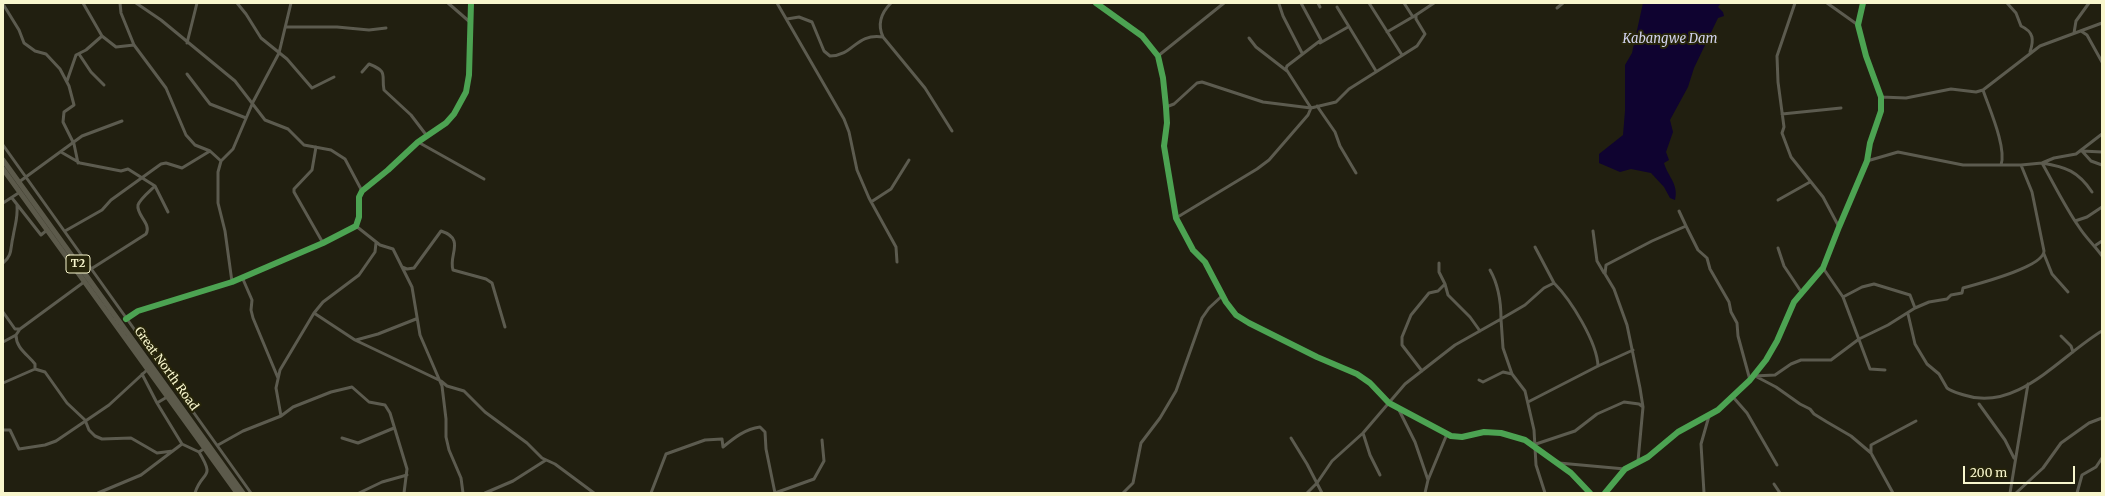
<!DOCTYPE html>
<style>
body{margin:0}
#map{position:relative;width:2105px;height:496px;overflow:hidden;background:#211f10;font-family:Merriweather,serif}
canvas{display:block}
.frame{position:absolute;inset:0;border:4px solid #f8f6cd;pointer-events:none}
.scale{position:absolute;left:1963px;top:466px;width:112px;height:18px;box-sizing:border-box;border:2px solid #f8f6cd;border-top:0;padding-left:5px;font-size:12px;line-height:14px;white-space:nowrap;color:#f8f6cd;-webkit-text-stroke:3px #27250a;paint-order:stroke}
</style>
<div id="map">
<canvas width="2105" height="496"></canvas>
<div class="frame"></div>
<div class="scale">200 m</div>
</div>
<script>
const c = document.querySelector('canvas').getContext('2d');
c.lineJoin = 'round';
function fillPath(path, color) { c.fillStyle = color; c.fill(path, 'evenodd'); }
function strokePath(path, color, width, dash) { c.strokeStyle = color; c.lineWidth = width; c.lineCap = dash ? 'butt' : 'round'; c.setLineDash(dash || []); c.stroke(path); }
function drawText(font, color, halo, rows, align = 'center') {
  c.font = font + ' Merriweather,serif'; c.lineWidth = 4; c.setLineDash([]); c.textBaseline = 'middle'; c.strokeStyle = halo; c.fillStyle = color; for (const [text, x, y, turn = 0] of rows) {
    c.save(); c.translate(x, y); c.rotate((+turn || 0) * Math.PI / 180); c.textAlign = isNaN(turn) ? turn : align; if (halo) c.strokeText(text, 0, 0); c.fillText(text, 0, 0); c.restore();
  }
}
const water = new Path2D(`
 M1643,3H1721L1718,7L1723,12L1724,16L1718,18L1694,68L1688,87L1670,120L1673,132L1666,152L1669,160L1664,163C1668,177 1679,184 1675,200L1670,198L1664,187L1651,173L1631,169L1620,172L1599,163V154L1623,135L1625,111V65L1632,53Z`);
const street = new Path2D(`
 M83,3L102,36L116,47L134,45
 M120,3L121,13L134,45L166,88L186,135L195,145L210,151L221,161
 M136,3L161,20L235,81L265,120L288,129L304,145L331,150L345,159L362,191
 M237,3L246,14L261,38L287,59L312,88L334,77
 M448,3L471,23
 M777,3L844,119L849,132L857,170L869,198L896,247L897,262
 M891,3C881,13 877,24 883,37L925,88L952,131
 M1096,3L1142,36L1158,56L1163,78L1166,107L1167,123L1164,146L1176,218L1193,250L1205,262L1226,302L1236,315L1249,323L1317,357L1357,374L1370,383L1389,403L1451,436L1462,437L1484,432L1501,433L1525,440L1571,473L1590,493
 M1318,3L1320,7
 M1369,3L1402,55
 M1404,3L1413,17
 M1795,3L1777,56L1778,82L1784,127L1782,133L1791,157L1823,197L1839,227
 M1827,3L1858,25
 M2007,3L2016,13L2021,26C2034,32 2034,40 2030,52
 M3,4L19,30L24,43L35,51L46,54L60,69L69,86L74,105L64,112L63,122L74,144L78,163
 M1279,4L1283,16L1302,53
 M1337,7L1376,71
 M1557,8L1563,3
 M787,19L799,17L812,22L824,51L830,56C855,55 855,33 883,37
 M287,27H337L369,30L386,28
 M2081,31L2087,35L2102,62
 M1387,32L1416,15
 M2074,33L2076,21L2089,3
 M1249,38L1256,47L1287,71
 M187,43L197,3
 M1320,43L1348,27
 M79,54L91,72L104,85
 M1158,56L1224,3
 M362,72L369,64C389,72 381,75 384,90L411,115L427,136
 M187,74L210,104L246,118
 M67,81L76,55L86,50L102,36
 M1983,90C1989,108 2007,148 2001,165
 M1881,97L1906,98L1951,89L1976,92L1983,90L2040,46L2102,23
 M1317,106L1335,132L1340,146L1356,173
 M1166,107L1174,104L1197,83L1202,82L1263,102L1311,108L1336,102L1349,89L1417,46L1425,34L1416,19V15L1434,3
 M1782,114L1841,108
 M418,142L484,179
 M3,145L251,493
 M316,147L312,170L294,189V192L323,243
 M2082,151L2091,161L2102,165
 M2082,151L2102,152
 M61,152L80,163L121,171L128,169L155,186C150,191 140,199 138,205C136,215 152,224 146,234L91,269
 M1867,161L1898,152L1963,165H2021L2042,163L2054,158L2076,154L2102,134
 M2042,163C2054,184 2065,207 2079,227C2086,238 2095,246 2102,256
 M2042,163C2066,167 2078,171 2092,192
 M19,182L82,136L122,121
 M155,186L168,212
 M12,198L41,235L47,230
 M1778,200L1810,182
 M871,202L891,189L909,160
 M3,203L20,192
 M1679,211L1686,226
 M1176,218L1257,169L1269,160L1308,115L1311,108L1286,69L1287,66L1321,40L1301,3
 M2075,221L2087,217L2102,207
 M356,226L380,245L393,249L412,287L420,335L442,386L446,419V437L449,450L461,478L463,493
 M65,231L102,210L111,200L161,164L166,163L182,168L210,151
 M1593,231L1597,261L1604,273
 M2096,245L2102,241
 M1535,247L1554,283
 M1778,248L1784,266L1802,293
 M2044,254L2052,274L2068,292
 M3,263C13,255 10,248 13,237C15,224 18,219 17,205
 M1439,263V272L1445,284
 M402,267L407,269L414,268L441,231C466,239 448,255 453,270L486,279L492,283L505,327
 M1823,268L1843,297L1870,369L1885,370
 M1490,270C1498,284 1501,303 1501,319L1525,305L1544,288L1554,283C1571,300 1597,342 1598,366
 M242,277L252,300L251,310L253,318L278,378
 M232,282L225,231L218,203V172L221,161L233,149L253,102L279,53L291,3
 M1843,297L1862,287L1874,284L1910,295L1915,308
 M3,312L15,329H20
 M314,313L355,340L441,381L447,386L464,391L485,412L527,443L542,458L555,464L594,493
 M1908,314L1915,344L1927,364L1939,374L1947,388C1952,392 1958,393 1964,395C2017,413 2061,355 2102,331
 M126,319L138,311L232,282L323,243L356,226L359,217V197L362,191L388,170L418,142L446,123L454,114L466,92L469,75L471,3
 M16,335C16,348 27,354 35,364V369
 M2061,336L2071,346L2073,352
 M356,340L378,334L416,319
 M3,342L16,335L20,329L84,282
 M1422,371L1402,345V337L1411,315L1429,293L1438,291L1445,284L1448,295L1470,317L1480,331
 M142,374L157,403L182,444L199,452
 M1754,376L1775,375L1791,364L1801,360H1831L1859,339L1888,325L1915,308L1929,302L1947,299L1951,295L1962,293L1963,288C1977,284 2044,267 2044,251L2032,192L2021,165
 M1757,377L1776,387L1800,404L1810,409L1814,414L1827,422L1851,436L1871,453L1893,493
 M1479,380L1483,382L1503,372L1512,374
 M3,383L35,369L45,372L67,403L85,420L89,430L95,436L102,439L131,438L157,453L173,451
 M1733,397L1747,413L1777,465
 M1528,402L1598,366L1633,350
 M157,403L167,397
 M1979,404L2005,440L2014,458
 M1399,410L1415,442L1428,480
 M281,416L276,388L280,370L314,313L323,302L359,275L375,252L376,243
 M3,430H10L19,449L45,445L56,441L109,405L147,370
 M1363,433L1370,455L1380,475
 M342,438L358,443L394,428
 M1291,438L1307,464L1322,493
 M1536,444L1575,431L1597,414L1624,402L1639,404L1643,407
 M218,445L243,431L281,416L293,407L331,392L352,387L369,402L385,405L390,413L407,469L404,493
 M1871,453V445L1916,421
 M1638,461L1643,407L1640,388L1627,325L1614,289L1605,274L1606,265L1652,241L1686,226L1698,250L1707,258L1710,269L1729,302L1731,312L1737,323L1738,336L1750,380
 M1559,463L1625,469
 M1774,484L1780,493
 M98,493L141,475L182,444
 M195,493C202,470 216,480 199,452L205,448
 M359,493L382,482L407,475
 M485,493L513,481L546,460
 M651,493L666,454L705,440L722,439L723,447C734,438 745,429 760,427L765,432L766,449L775,493
 M775,493L814,479L824,461L822,440
 M1123,493L1133,483L1141,443L1160,418L1176,391L1202,318L1209,308L1223,295
 M1307,493L1317,483L1332,461L1363,433L1405,384L1455,345L1501,319L1503,348L1512,374L1525,391L1534,430L1536,465L1545,493
 M1425,493L1428,480L1447,434
 M1605,493L1625,469L1648,457L1678,432L1718,410L1750,380L1766,360L1777,341L1794,302L1823,268L1839,227L1867,161L1870,143L1881,111V97L1866,56L1858,25L1863,3
 M1704,493L1701,444L1709,416
 M2010,493L2028,384
 M2016,493L2043,468L2061,443L2089,423L2102,418
 M2077,493L2082,475L2096,467L2102,458`);
const primary = new Path2D(`
 M3,160L243,493
 M3,169L237,493`);
const cycleway = new Path2D(`
 M1096,3L1142,36L1158,56L1163,78L1166,107L1167,123L1164,146L1176,218L1193,250L1205,262L1226,302L1236,315L1249,323L1317,357L1357,374L1370,383L1389,403L1451,436L1462,437L1484,432L1501,433L1525,440L1571,473L1590,493
 M126,319L138,311L232,282L323,243L356,226L359,217V197L362,191L388,170L418,142L446,123L454,114L466,92L469,75L471,3
 M1605,493L1625,469L1648,457L1678,432L1718,410L1750,380L1766,360L1777,341L1794,302L1823,268L1839,227L1867,161L1870,143L1881,111V97L1866,56L1858,25L1863,3`);
const shields = [
 [78,264,24]
];
const shieldNames = [
 ["T2",78,264]
];
const streetNames = [
 ["Great North Road",166,369,54]
];
const waterNames = [
 ["Kabangwe Dam",1670,39]
];
fillPath(water, '#0f0330');
strokePath(street, '#5c5b4f', 3);
strokePath(primary, '#5c5a4b', 5);
strokePath(cycleway, '#4ca352', 6);
for (const [x, y, w] of shields) { const box = new Path2D(); box.roundRect(x - w / 2, y - 9, w, 18, 3); c.fillStyle = '#27250a'; c.fill(box); strokePath(box, '#f8f6cd', 1); }
drawText('bold 11px', '#f8f6cd', null, shieldNames);
drawText('12px', '#f8f6cd', '#27250a', streetNames);
drawText('italic 13px', '#d1d2ee', '#27250a', waterNames);
</script>
